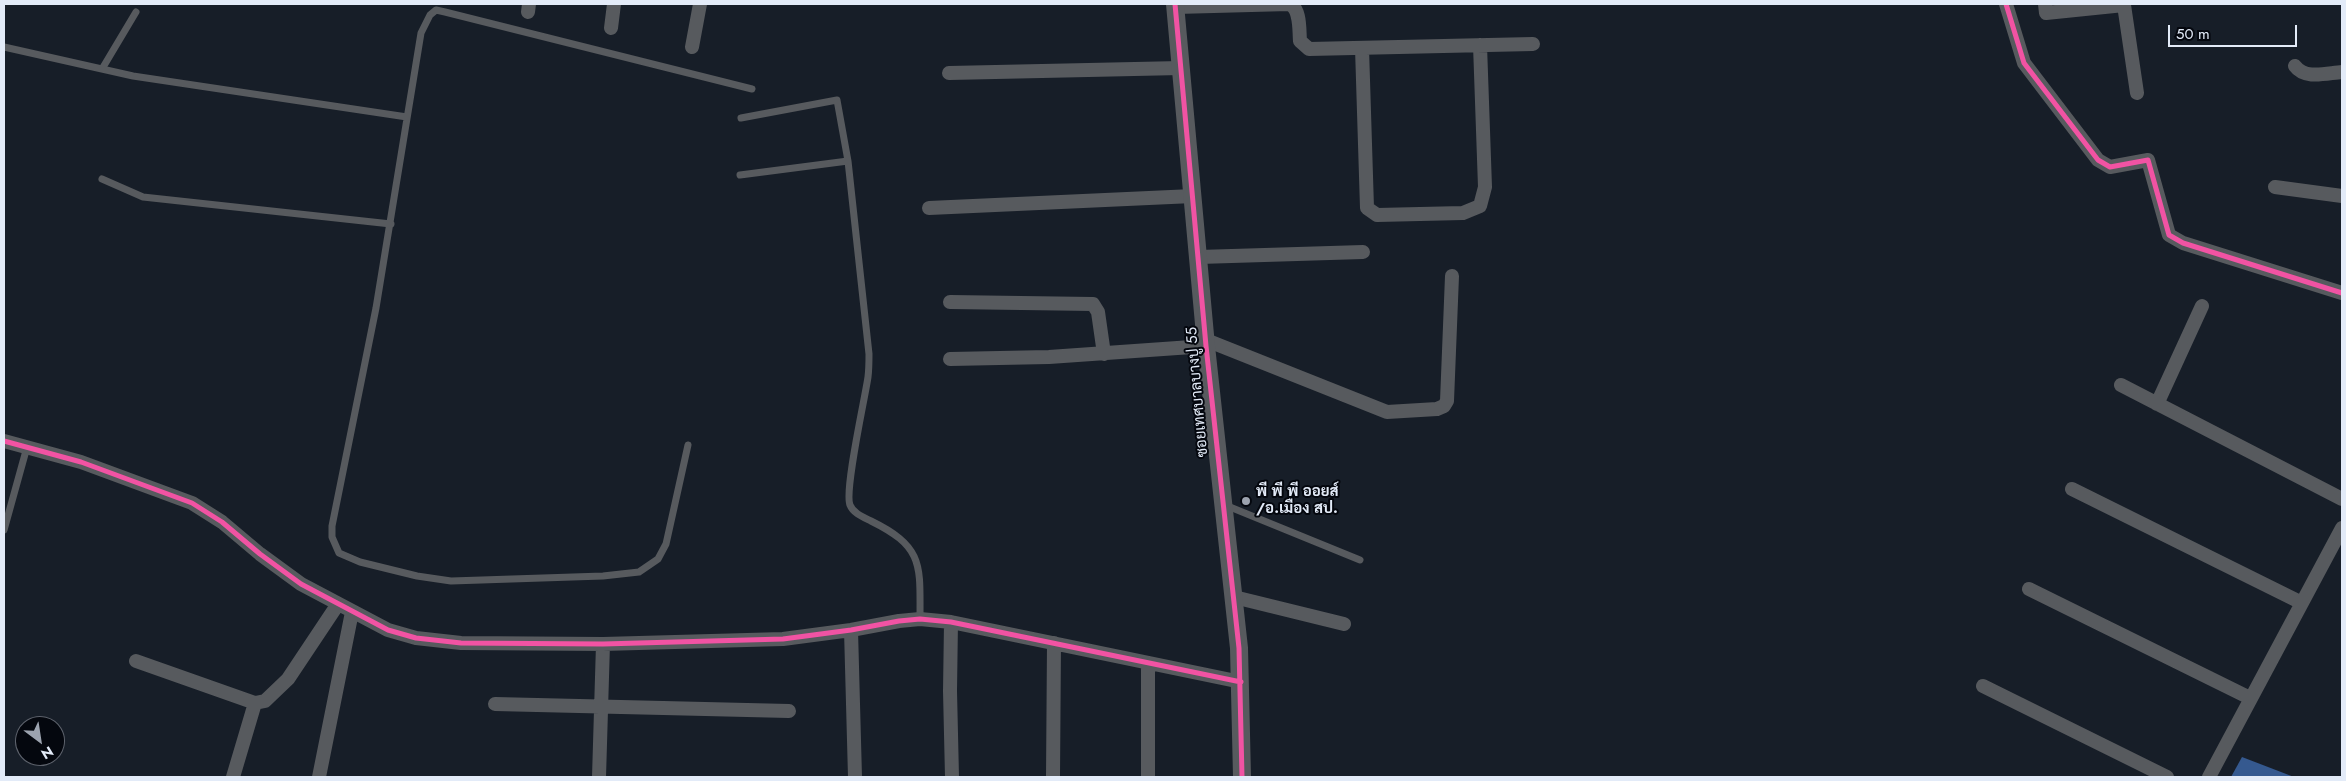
<!DOCTYPE html>
<meta charset="utf-8">
<style>
body{margin:0}
#map{position:relative;width:2346px;height:781px;overflow:hidden;background:#171e28;font-family:Jost,sans-serif}
canvas{display:block}
.frame{position:absolute;inset:0;border:5px solid #e3ebf8;pointer-events:none}
.north{position:absolute;left:15px;top:716px;width:50px;height:50px;box-sizing:border-box;background:#04070e;border:1px solid #5d626c;border-radius:50%;rotate:149deg;font-size:14px;font-weight:700;line-height:20px;text-align:center;color:#e3ebf8}
.north::after{content:'';display:block;margin:auto;width:18px;height:22px;background:#9ca3af;clip-path:polygon(50% 0,100% 100%,50% 72%,0 100%)}
.scale{position:absolute;left:2168px;top:25px;width:129px;height:22px;box-sizing:border-box;border:2px solid #e3ebf8;border-top:0;padding-left:6px;font-size:15px;line-height:18px;white-space:nowrap;color:#e3ebf8;-webkit-text-stroke:4px #04070e;paint-order:stroke}
</style>
<div id="map">
<canvas width="2346" height="781"></canvas>
<div class="frame"></div>
<div class="north">N</div>
<div class="scale">50 m</div>
</div>
<script>
const c = document.querySelector('canvas').getContext('2d');
c.lineJoin = 'round';
function fillPath(path, color) { c.fillStyle = color; c.fill(path, 'evenodd'); }
function strokePath(path, color, width, dash) { c.strokeStyle = color; c.lineWidth = width; c.lineCap = dash ? 'butt' : 'round'; c.setLineDash(dash || []); c.stroke(path); }
function drawText(font, color, halo, rows, align = 'center') {
  c.font = font + ' Jost,Sarabun,sans-serif'; c.lineWidth = 4; c.setLineDash([]); c.textBaseline = 'middle'; c.strokeStyle = halo; c.fillStyle = color; for (const [text, x, y, turn = 0] of rows) {
    c.save(); c.translate(x, y); c.rotate((+turn || 0) * Math.PI / 180); c.textAlign = isNaN(turn) ? turn : align; if (halo) c.strokeText(text, 0, 0); c.fillText(text, 0, 0); c.restore();
  }
}
const water = new Path2D(`
 M2242,757L2294,777H2231Z`);
const service = new Path2D(`
 M4,47L133,76L407,117
 M102,69L136,12
 M741,118L837,100L848,161L869,354C869,361 869,369 868,377C865,398 844,491 850,505C853,513 863,517 871,521C924,547 920,565 920,619
 M740,175L848,161
 M102,179L143,197L391,224
 M688,445L666,544L658,559L639,572L603,576L451,581L417,576L360,562L339,553L332,537V526L376,308L421,33L430,15L436,10L445,12L752,89
 M1225,505L1360,560
 M4,530L27,447`);
const minor = new Path2D(`
 M2006,4L2024,63L2098,160L2110,167L2148,160L2169,235L2183,243L2342,293
 M2045,4L2046,13L2124,5L2137,93
 M1176,7L1289,4C1301,8 1299,30 1300,41L1309,49L1533,44
 M528,12L529,4
 M611,28L614,4
 M692,47L700,4
 M1362,48L1367,208L1377,215L1463,213L1480,206L1485,187L1480,45
 M2295,66C2305,80 2327,73 2342,72
 M949,73L1181,68
 M2275,187L2342,196
 M929,208L1193,196
 M1199,257L1363,252
 M950,302L1093,304L1098,312L1104,354
 M1206,340L1387,412L1437,409L1444,406L1447,401L1452,276
 M950,359L1049,357L1206,346
 M2121,385L2342,499
 M2157,404L2202,306
 M4,441L81,462L192,503L222,522L260,554L301,584L388,630L416,638L461,643L603,644L783,639L851,630L899,621L920,619L951,622L1241,682
 M2072,489L2302,603
 M2029,589L2250,698
 M1234,597L1344,624
 M951,622L950,691L952,777
 M851,630L855,777
 M136,661L255,703L265,701L288,679L338,604
 M1148,663V777
 M1983,686L2167,777
 M495,704L789,711
 M233,777L255,703
 M319,777L352,612
 M599,777L603,644
 M1053,777L1054,643
 M2209,777L2342,528`);
const tertiary = new Path2D(`
 M1175,4L1206,346L1239,648L1242,777`);
const cycleway = new Path2D(`
 M1175,4L1206,346L1239,648L1242,777
 M2006,4L2024,63L2098,160L2110,167L2148,160L2169,235L2183,243L2342,293
 M4,441L81,462L192,503L222,522L260,554L301,584L388,630L416,638L461,643L603,644L783,639L851,630L899,621L920,619L951,622L1241,682`);
const markers = [
 [1246,501,5,"#9ca3af"]
];
const streetNames = [
 ["ซอยเทศบาลบางปู 55",1198,392,-95]
];
const poiNames = [
 ["พี พี พี ออยส์",1256,492],
 ["/อ.เมือง สป.",1256,509]
];
fillPath(water, '#35598f');
strokePath(service, '#575a5e', 7);
strokePath(minor, '#575a5e', 14);
strokePath(tertiary, '#575a5e', 18);
strokePath(cycleway, '#f153a3', 5);
for (const [x, y, r, color] of markers) { const dot = new Path2D(); dot.arc(x, y, r, 0, 2 * Math.PI); c.fillStyle = color; c.fill(dot); strokePath(dot, '#04070e', 2); }
drawText('15px', '#e3ebf8', '#04070e', streetNames);
drawText('bold 15px', '#e3ebf8', '#04070e', poiNames, 'left');
</script>
